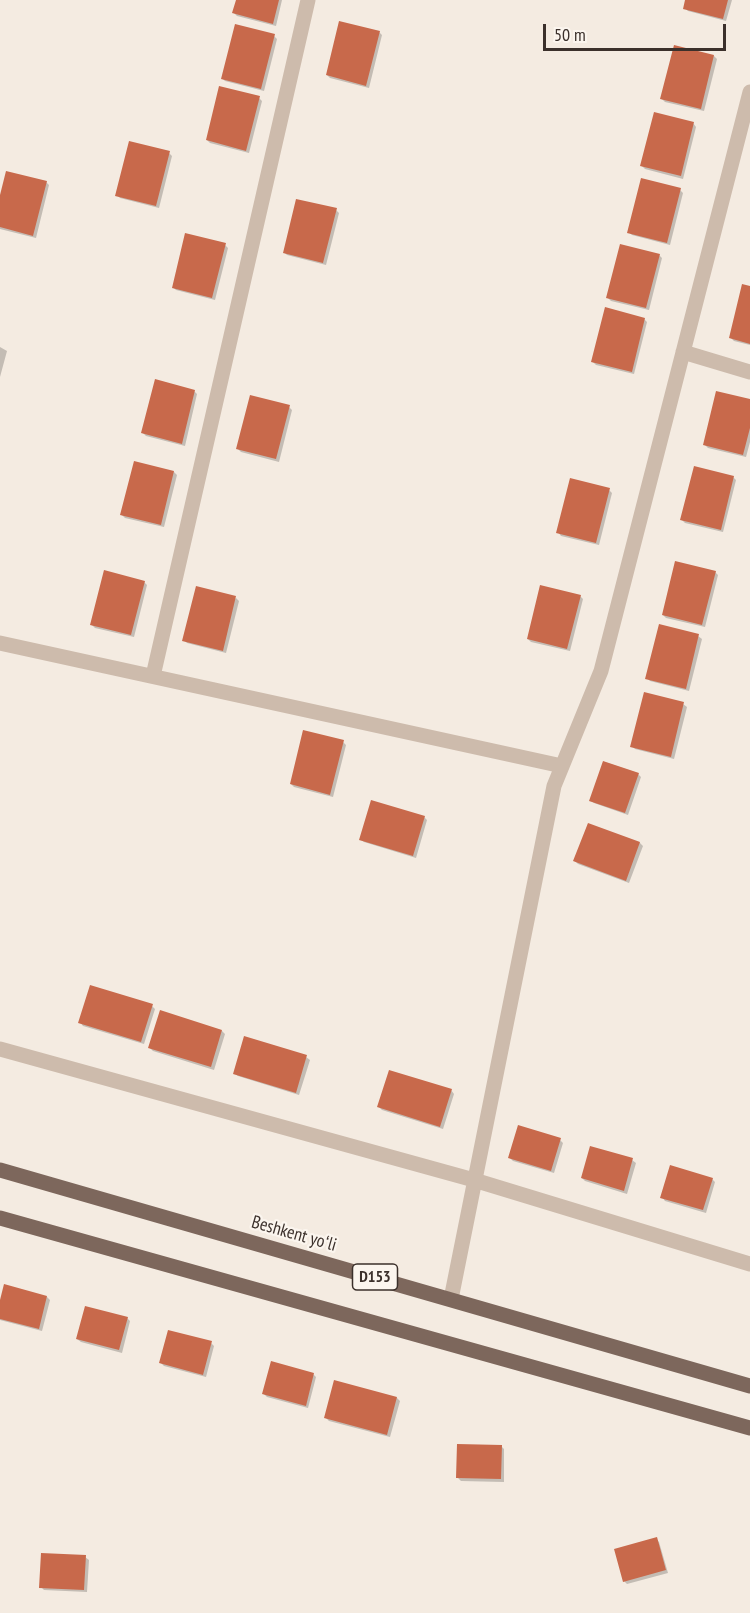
<!DOCTYPE html>
<meta charset="utf-8">
<style>
body{margin:0}
#map{position:relative;width:750px;height:1613px;overflow:hidden;background:#f4ebe1;font-family:"PT Sans Narrow",sans-serif}
canvas{display:block}
.scale{position:absolute;left:543px;top:24px;width:183px;height:27px;box-sizing:border-box;border:3px solid #3b302b;border-top:0;padding-left:8px;font-size:18px;line-height:21px;white-space:nowrap;color:#3b302b;-webkit-text-stroke:4px #fbf5ee;paint-order:stroke}
</style>
<div id="map">
<canvas width="750" height="1613"></canvas>
<div class="scale">50 m</div>
</div>
<script>
const c = document.querySelector('canvas').getContext('2d');
c.lineJoin = 'round';
function fillPath(path, color) { c.fillStyle = color; c.fill(path, 'evenodd'); }
function strokePath(path, color, width, dash) { c.strokeStyle = color; c.lineWidth = width; c.lineCap = dash ? 'butt' : 'round'; c.setLineDash(dash || []); c.stroke(path); }
function drawText(font, color, halo, rows, align = 'center') {
  c.font = font + ' "PT Sans Narrow",sans-serif'; c.lineWidth = 4.5; c.setLineDash([]); c.textBaseline = 'middle'; c.strokeStyle = halo; c.fillStyle = color; for (const [text, x, y, turn = 0] of rows) {
    c.save(); c.translate(x, y); c.rotate((+turn || 0) * Math.PI / 180); c.textAlign = isNaN(turn) ? turn : align; if (halo) c.strokeText(text, 0, 0); c.fillText(text, 0, 0); c.restore();
  }
}
const shadow = new Path2D(`
 M237,0H282L276,26L237,16L234,13Z
 M687,0H732L726,21L688,11L685,8Z
 M379,32L382,35L369,88L330,78L327,75Z
 M274,36L277,39L264,91L225,81L222,78Z
 M675,47L714,56L717,59L704,111L665,102L662,99Z
 M259,98L262,101L249,153L210,143L207,140Z
 M693,123L696,127L683,179L645,169L642,166Z
 M169,153L172,156L159,208L120,198L117,195Z
 M46,182L49,185L36,238L0,229V201Z
 M680,190L683,193L670,245L632,235L629,232Z
 M336,210L339,213L326,265L287,255L284,252Z
 M225,245L228,248L215,300L176,290L173,287Z
 M659,255L662,258L649,310L611,301L608,298Z
 M750,287V345L734,341L731,338Z
 M644,319L647,322L634,374L596,365L593,362Z
 M0,347L7,351L0,377Z
 M194,391L197,394L185,446L146,436L143,433Z
 M750,401V442L746,457L708,448L705,445Z
 M289,407L292,410L279,462L241,452L238,449Z
 M135,462L174,472L177,475L164,527L125,518L122,515Z
 M733,477L736,480L723,532L685,523L682,520Z
 M609,490L612,493L599,545L561,536L558,532Z
 M715,572L718,575L705,627L666,618L663,615Z
 M144,582L147,585L134,637L95,628L92,625Z
 M580,596L583,599L570,651L531,642L528,639Z
 M236,598L239,601L226,653L187,643L184,640Z
 M698,636L702,639L689,691L650,681L647,678Z
 M683,704L687,707L674,759L635,749L632,746Z
 M343,742L346,745L333,797L294,787L291,784Z
 M638,774L641,777L628,815L594,803L591,800Z
 M424,817L427,820L416,858L364,842L361,839Z
 M588,824L640,843L643,846L629,883L578,864L575,861Z
 M152,1006L155,1009L144,1044L83,1026L80,1022Z
 M161,1012L222,1031L225,1034L214,1070L153,1051L150,1048Z
 M306,1057L310,1060L299,1095L238,1076L234,1073Z
 M451,1090L454,1094L443,1129L382,1110L379,1107Z
 M560,1140L563,1143L554,1173L513,1161L510,1158Z
 M632,1160L636,1163L627,1194L585,1181L582,1178Z
 M712,1179L715,1182L706,1213L665,1201L662,1197Z
 M47,1297L50,1300L42,1331L0,1320V1306Z
 M127,1318L130,1321L122,1353L81,1342L77,1339Z
 M211,1343L214,1346L206,1377L164,1366L161,1363Z
 M313,1374L316,1377L308,1408L267,1397L264,1394Z
 M335,1382L397,1398L400,1401L390,1437L329,1421L326,1418Z
 M501,1446L504,1449V1482L461,1481L458,1478Z
 M656,1539L659,1542L668,1573L627,1584L624,1581Z
 M85,1557L89,1560L87,1592L44,1590L41,1587Z`);
const building = new Path2D(`
 M236,0H279L273,24L232,13Z
 M685,0H728L723,19L683,9Z
 M339,21L380,31L366,86L326,75Z
 M235,24L275,34L261,89L221,79Z
 M674,45L714,55L701,109L660,99Z
 M219,86L260,96L246,151L206,140Z
 M654,112L694,122L681,176L640,166Z
 M129,141L170,151L156,206L115,196Z
 M6,171L47,181L33,236L0,227V195Z
 M641,178L681,188L667,243L627,233Z
 M296,199L337,208L323,263L283,253Z
 M185,233L226,243L212,298L172,288Z
 M620,244L660,254L646,308L606,298Z
 M742,284L750,286V344L729,338Z
 M605,307L645,318L632,372L591,362Z
 M155,379L195,390L182,444L141,433Z
 M716,391L750,399V428L743,455L703,445Z
 M250,395L290,405L276,459L236,449Z
 M134,461L174,471L161,525L120,515Z
 M694,466L734,476L721,530L680,520Z
 M570,478L610,488L596,543L556,533Z
 M675,561L716,571L702,625L662,615Z
 M104,570L145,581L131,635L90,625Z
 M540,585L581,595L567,649L527,639Z
 M196,586L236,596L223,651L182,641Z
 M659,624L699,634L686,689L645,679Z
 M644,692L684,702L671,757L630,747Z
 M303,730L344,740L330,795L290,784Z
 M603,761L639,773L625,813L589,801Z
 M371,800L425,816L413,856L359,840Z
 M588,823L640,842L626,881L573,861Z
 M90,985L153,1004L141,1042L78,1023Z
 M160,1010L222,1030L211,1067L148,1048Z
 M244,1036L307,1055L296,1093L233,1074Z
 M389,1070L452,1089L440,1127L377,1107Z
 M518,1125L561,1138L551,1171L508,1158Z
 M590,1146L633,1158L624,1191L581,1178Z
 M670,1165L713,1178L703,1210L660,1198Z
 M4,1284L47,1296L39,1329L0,1319V1300Z
 M85,1306L128,1317L119,1350L76,1339Z
 M168,1330L212,1341L203,1375L159,1363Z
 M271,1361L314,1373L306,1406L262,1394Z
 M334,1380L397,1397L387,1435L324,1418Z
 M457,1444L502,1445L501,1479L456,1478Z
 M657,1537L666,1570L623,1582L614,1549Z
 M41,1553L86,1555L84,1590L39,1588Z`);
const minor = new Path2D(`
 M683,352L750,372
 M0,643L562,766
 M153,676L308,0
 M0,1049L474,1180L750,1264
 M451,1299L554,786L601,671L750,92`);
const major = new Path2D(`
 M0,1170L750,1386
 M0,1218L750,1428`);
const shields = [
 [375,1277,45]
];
const shieldNames = [
 ["D153",375,1277]
];
const streetNames = [
 ["Beshkent yoʻli",294,1234,16]
];
fillPath(shadow, '#0003');
fillPath(building, '#c8694b');
strokePath(minor, '#cdbbac', 15);
strokePath(major, '#7d675c', 15);
for (const [x, y, w] of shields) { const box = new Path2D(); box.roundRect(x - w / 2, y - 13, w, 26, 4.5); c.fillStyle = '#fbf5ee'; c.fill(box); strokePath(box, '#3b302b', 1.5); }
drawText('bold 16px', '#3b302b', null, shieldNames);
drawText('18px', '#3b302b', '#fbf5ee', streetNames);
</script>
